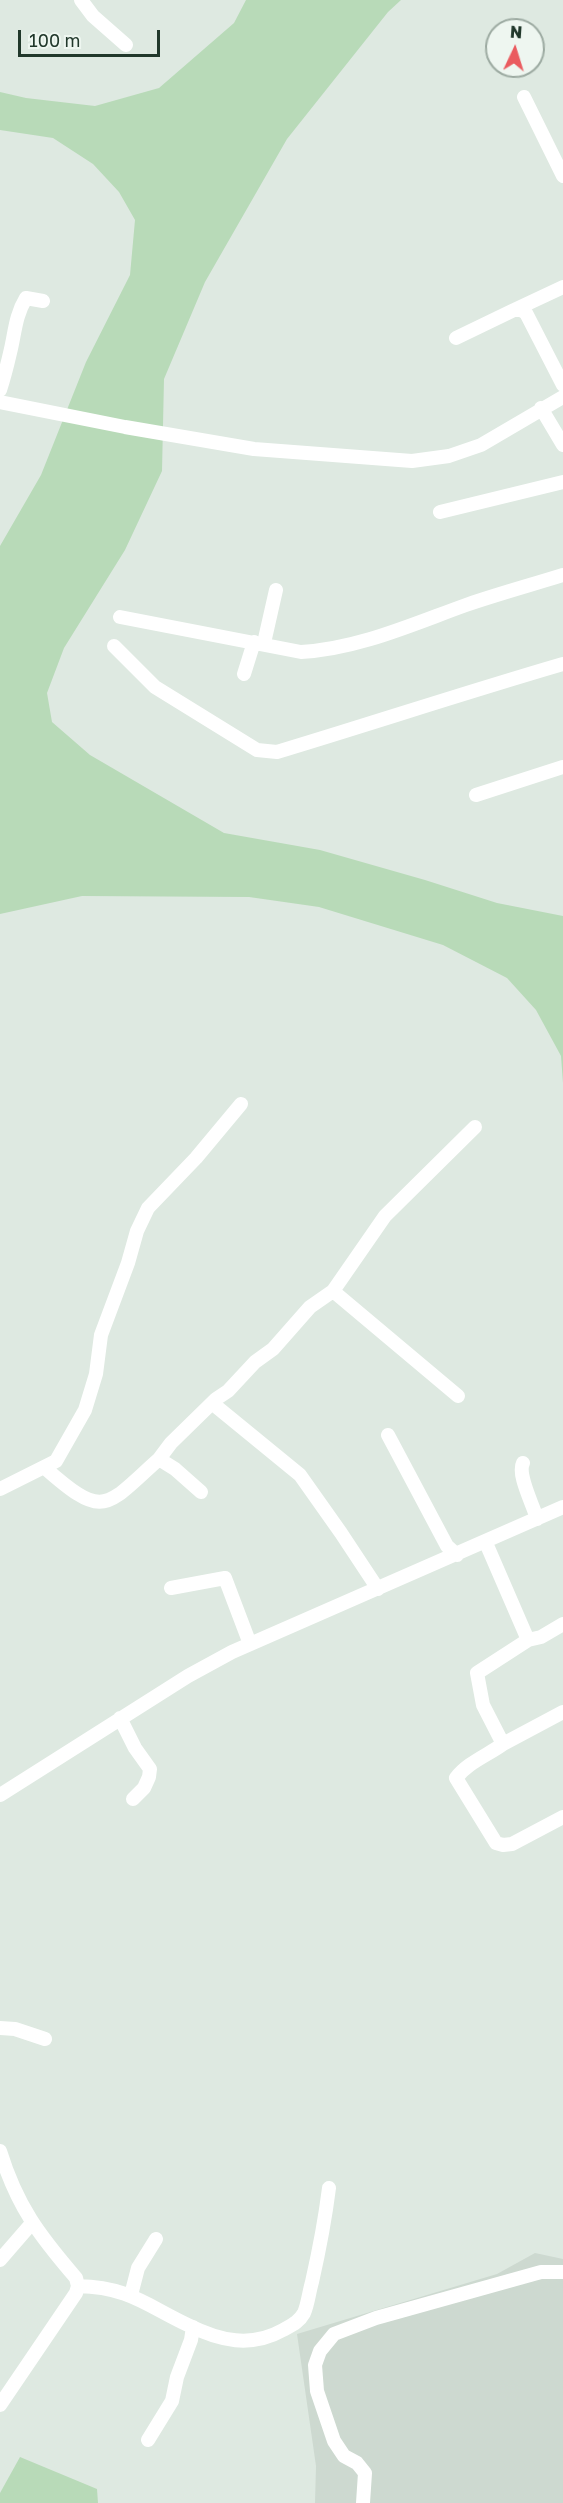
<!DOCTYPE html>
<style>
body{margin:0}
#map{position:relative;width:563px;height:2503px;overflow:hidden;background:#dee9e1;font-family:"Golos Text",sans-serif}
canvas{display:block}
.north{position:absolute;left:485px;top:18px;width:60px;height:60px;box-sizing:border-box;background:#eef6f0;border:2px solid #9caaa1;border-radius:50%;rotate:4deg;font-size:16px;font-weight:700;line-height:24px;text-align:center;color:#21382b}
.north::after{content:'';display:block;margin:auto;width:21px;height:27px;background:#ea5b5f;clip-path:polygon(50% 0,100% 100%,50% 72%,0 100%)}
.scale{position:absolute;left:18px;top:30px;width:142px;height:27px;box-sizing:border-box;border:3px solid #21382b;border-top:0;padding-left:8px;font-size:18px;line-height:21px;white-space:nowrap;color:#21382b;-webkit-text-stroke:4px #eef6f0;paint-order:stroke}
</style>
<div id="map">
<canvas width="563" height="2503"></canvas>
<div class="north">N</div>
<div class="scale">100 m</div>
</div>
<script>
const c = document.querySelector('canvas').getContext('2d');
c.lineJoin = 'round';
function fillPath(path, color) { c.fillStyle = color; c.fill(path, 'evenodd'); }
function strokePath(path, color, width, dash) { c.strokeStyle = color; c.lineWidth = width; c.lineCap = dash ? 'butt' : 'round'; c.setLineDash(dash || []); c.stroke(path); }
const built = new Path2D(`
 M535,2253L563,2259V2503H315L316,2466L297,2334L497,2274Z`);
const green = new Path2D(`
 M246,0H401L388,12L287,139L205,282L164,379L162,471L125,550L64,648L47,693L52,722L90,755L224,833L320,850L425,880L497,903L563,916V1083L561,1056L536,1010L507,978L443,945L319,907L249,897L82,896L0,914V546L41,475L86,362L130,275L135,220L119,192L93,164L53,138L0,130V92L26,98L95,106L159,88L234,23Z
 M20,2457L97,2489L98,2503H0V2493Z`);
const minor = new Path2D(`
 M81,0L93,16L126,45
 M524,97L563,176
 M514,310L563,287
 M456,338L514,310H521L526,313L563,385
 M0,390C4,378 7,366 10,353C15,333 15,316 26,298L43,301
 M0,402L125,427L254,449L412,461L449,456L481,445L563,397
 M541,408L563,445
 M440,512L563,482
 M120,617L301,652C358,649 413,624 466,605C498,594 531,585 563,575
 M264,643L276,590
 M114,646L155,687L257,750L277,752C373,723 467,692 563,664
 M244,674L254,642
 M476,795L563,767
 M333,1291L458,1396
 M212,1403L300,1475L341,1533L378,1589
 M388,1435L447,1546L457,1555
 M159,1459L171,1443L216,1399L228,1391L255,1362L273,1349L310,1307L333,1291L385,1216L475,1127
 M523,1463C517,1475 533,1504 537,1519
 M45,1468C105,1521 105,1507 159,1459L175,1469L201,1492
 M0,1489L56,1461L85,1410L96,1374L101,1335L128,1263L137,1231L148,1208L196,1158L241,1104
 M486,1543L528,1640L477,1673L483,1705L503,1744C488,1755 467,1763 456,1778L496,1843L503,1845L512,1844L563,1817
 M171,1588L225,1578L250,1644
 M528,1640L541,1637L563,1624
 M120,1718L135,1748L150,1769L149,1777L144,1788L133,1799
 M503,1744L563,1712
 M0,1795L188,1676L232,1652L563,1507
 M0,2028L15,2029L45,2039
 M0,2151C17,2206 39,2235 76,2278L78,2286L76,2293L0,2405
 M0,2260L32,2223
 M78,2286C128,2287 146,2305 188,2325C220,2341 251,2348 283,2330C292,2325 299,2322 304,2313C308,2304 309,2292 312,2282C319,2251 325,2220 329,2188
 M131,2295L138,2268L156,2239
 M148,2440L172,2401L177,2377L191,2340L193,2327
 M363,2503L365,2473L357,2463L344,2456L334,2441L317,2391L315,2365L320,2351L334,2334L376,2318L541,2272H563`);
fillPath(built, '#cdd9d0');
fillPath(green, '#b8dab8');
strokePath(minor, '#fff', 14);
</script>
